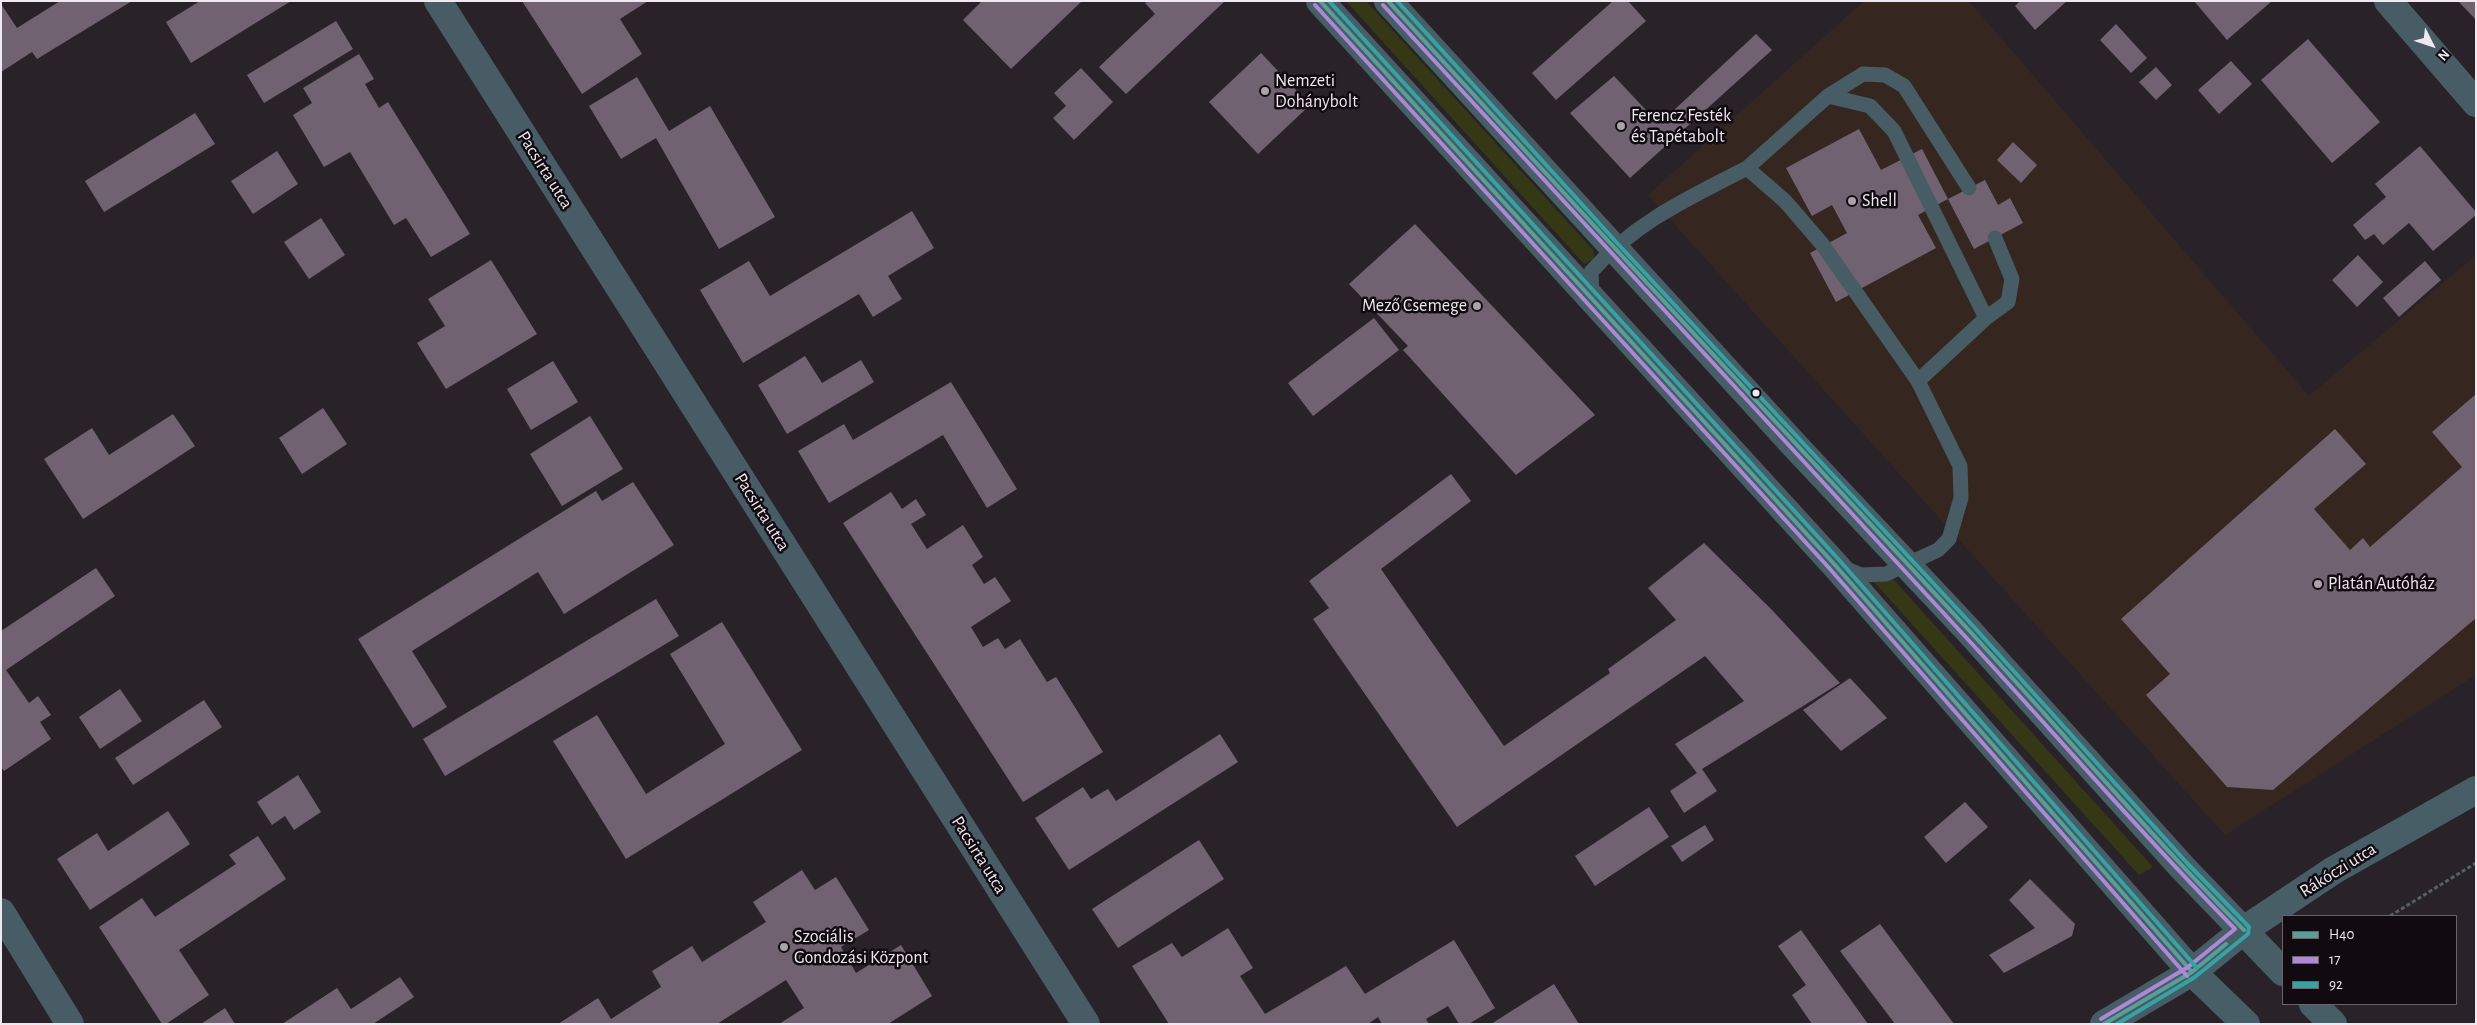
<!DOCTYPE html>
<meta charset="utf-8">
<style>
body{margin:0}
#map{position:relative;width:2477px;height:1025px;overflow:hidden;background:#292329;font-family:"Alegreya Sans",sans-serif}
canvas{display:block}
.frame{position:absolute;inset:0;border:2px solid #f0e8f0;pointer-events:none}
.legend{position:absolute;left:2282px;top:915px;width:175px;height:90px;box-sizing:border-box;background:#110b11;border:1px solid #6a636a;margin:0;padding:6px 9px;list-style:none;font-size:15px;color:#f0e8f0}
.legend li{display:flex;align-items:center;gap:10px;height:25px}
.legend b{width:25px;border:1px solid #6a636a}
.north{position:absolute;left:2407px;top:20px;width:50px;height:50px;-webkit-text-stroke:4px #110b11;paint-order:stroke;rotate:131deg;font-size:14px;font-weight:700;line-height:20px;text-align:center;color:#f0e8f0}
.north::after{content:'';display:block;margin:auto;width:18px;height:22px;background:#f0e8f0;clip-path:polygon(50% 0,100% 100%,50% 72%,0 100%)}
</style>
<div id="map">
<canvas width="2477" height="1025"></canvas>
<div class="frame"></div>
<ul class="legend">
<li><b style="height:6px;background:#589f9a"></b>H40</li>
<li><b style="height:6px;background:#ae87d6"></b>17</li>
<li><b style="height:6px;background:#34a3a3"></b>92</li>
</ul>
<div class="north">N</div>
</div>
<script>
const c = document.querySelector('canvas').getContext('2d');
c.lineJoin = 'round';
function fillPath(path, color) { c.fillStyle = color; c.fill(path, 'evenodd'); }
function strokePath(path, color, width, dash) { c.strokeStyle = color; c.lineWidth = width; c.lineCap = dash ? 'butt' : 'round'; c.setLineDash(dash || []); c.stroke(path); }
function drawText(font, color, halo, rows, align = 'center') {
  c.font = font + ' "Alegreya Sans",sans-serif'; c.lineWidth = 5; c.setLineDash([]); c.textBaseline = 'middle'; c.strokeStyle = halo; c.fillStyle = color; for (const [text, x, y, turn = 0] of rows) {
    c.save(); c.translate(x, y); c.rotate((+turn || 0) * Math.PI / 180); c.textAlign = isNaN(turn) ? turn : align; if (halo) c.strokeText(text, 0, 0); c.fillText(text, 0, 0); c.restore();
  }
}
const commercial = new Path2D(`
 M1864,1H1969L2309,396L2476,255V675L2225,835L1648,195Z`);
const green = new Path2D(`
 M1346,1H1366L1594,251V259L1584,264Z
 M1893,579L2153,867L2139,875L1874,582Z`);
const building = new Path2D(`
 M60,1H132L37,59L32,52L1,72V4L17,28Z
 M200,1H291L191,63L166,22Z
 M522,1H648L620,19L642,54L582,94Z
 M982,1H1082L1011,69L963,20Z
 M1148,1H1225L1126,94L1099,67L1155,14L1145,3Z
 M1613,1H1628L1646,21L1556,100L1532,73Z
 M2020,1H2067L2035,30L2015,6Z
 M2194,1H2272L2227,40Z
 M2458,1H2476V20Z
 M336,21L353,49L264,103L247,75Z
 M2116,24L2147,58L2131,73L2100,40Z
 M1756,34L1772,50L1630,178L1570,113L1614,76L1659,124Z
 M2308,39L2380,122L2332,163L2261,80Z
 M1261,53L1310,105L1258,154L1209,102Z
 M359,54L374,79L365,84L379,108L388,102L470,234L431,257L406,218L394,225L350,152L324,167L293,115L312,103L303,88Z
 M2231,61L2252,84L2219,114L2198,90Z
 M2156,67L2172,85L2156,100L2139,82Z
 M1081,68L1113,102L1074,140L1053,118L1066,106L1054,93Z
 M637,77L669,131L710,106L775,217L719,249L656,138L621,159L589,106Z
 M195,113L215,144L104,212L85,181Z
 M1859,129L1881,170L1922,149L1948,199L1918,215L1936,248L1836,302L1810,253L1847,233L1832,205L1812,216L1786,168Z
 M2013,142L2037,165L2021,183L1997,160Z
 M2420,146L2476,212V215L2433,251L2409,223L2383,245L2374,234L2365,240L2353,225L2386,197L2375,184Z
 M277,151L298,184L253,214L231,181Z
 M1985,180L1998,205L2010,198L2023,223L1974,249L1948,199Z
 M912,211L934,248L888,276L902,299L873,317L859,294L743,363L700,290L749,261L770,296Z
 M321,218L345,255L309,279L284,242Z
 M1415,224L1595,415L1516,475L1403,350L1408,346L1349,284Z
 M2358,255L2383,282L2357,307L2332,280Z
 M491,260L537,334L446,389L417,343L445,326L428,299Z
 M2425,261L2441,280L2399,317L2383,298Z
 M1374,318L1399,350L1313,416L1288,383Z
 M805,356L822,383L861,360L874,382L787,434L758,385Z
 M553,361L578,402L531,430L507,389Z
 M951,382L1017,489L987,508L943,435L829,503L798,451L844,424L853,440Z
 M2476,394V618L2273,790L2227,787L2146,695L2170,674L2121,619L2335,429L2366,464L2314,509L2350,550L2363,538L2370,547L2462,467L2432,432Z
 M323,408L347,444L302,474L279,438Z
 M173,414L195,446L83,519L44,459L92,428L109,455Z
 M590,416L623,469L562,506L530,454Z
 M1451,474L1471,501L1381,569L1504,746L1610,673L1608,669L1676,620L1648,588L1704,543L1772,610L1840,683L1702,769L1717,791L1684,813L1670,791L1697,773L1675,744L1744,701L1705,656L1457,827L1313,619L1329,608L1309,581Z
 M633,482L674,545L564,614L538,572L412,651L447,707L413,728L358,639L596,491L602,501Z
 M891,492L902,509L916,499L926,515L911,524L927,549L963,525L983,557L972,565L984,584L995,577L1011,601L971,627L983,647L998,638L1005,649L1020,639L1047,682L1056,677L1103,752L1023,802L843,523Z
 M96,568L115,596L6,670L29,703L38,696L51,715L40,722L51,739L4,771L1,767V631Z
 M656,599L679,636L445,776L423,739Z
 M722,622L802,750L626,859L553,741L597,715L646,794L725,744L670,654Z
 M1850,678L1887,718L1841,751L1803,710Z
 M120,689L142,721L100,749L79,717Z
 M204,700L222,727L133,785L115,758Z
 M1220,734L1238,762L1069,870L1035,818L1083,787L1091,799L1108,789L1116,801Z
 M298,775L321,812L294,830L285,816L272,825L257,802Z
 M1965,802L1988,827L1946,863L1924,837Z
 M1649,807L1669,837L1595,886L1575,856Z
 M168,811L190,844L90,910L57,859L97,833L108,851Z
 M1705,825L1714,840L1682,862L1671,846Z
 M258,836L286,879L179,950L209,995L166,1024H162L99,927L142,898L155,917L236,864L229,855Z
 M1199,840L1224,879L1118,948L1092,909Z
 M802,870L815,890L836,877L869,930L841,947L856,973L901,945L932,996L888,1024H779L804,1008L786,980L717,1024H558L598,998L611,1019L661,987L652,971L692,946L702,962L766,922L753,902Z
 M2030,879L2075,924L2072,936L2004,973L1989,955L2035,928L2009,900Z
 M1880,924L1954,1024H1895L1840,951Z
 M1228,928L1253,968L1240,976L1265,1014L1346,966L1365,994L1454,940L1495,1008L1469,1024H1459L1448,1006L1426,1019L1429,1024H1382L1378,1017L1368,1024H1169L1132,966L1172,943L1182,957Z
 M1801,930L1868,1024H1812L1792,995L1806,985L1778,946Z
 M400,977L414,997L373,1024H282L337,988L351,1009Z
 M1554,984L1579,1024H1491Z
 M225,1008L235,1024H201Z`);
const path = new Path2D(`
 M2390,916L2476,863`);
const service = new Path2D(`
 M1828,96L1870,106L1894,131L1986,318L1918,381
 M1747,168L1828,96L1863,74L1885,75L1904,86L1969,188
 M1592,298L1591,272C1635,222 1689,198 1747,168L1785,201L1822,244L1918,381L1960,466L1961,498L1949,539L1938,550L1886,574L1861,575L1844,568
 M1986,318L2008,302L2012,279L1995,238`);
const minor = new Path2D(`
 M438,1L1086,1024
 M2388,1L2476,103
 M1,912L70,1024`);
const tertiary = new Path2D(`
 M2104,1024L2192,972`);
const primary = new Path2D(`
 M1320,1L1835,565L2192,972L2246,1024
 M1388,1L1797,448L1968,630L2182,867L2283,972
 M2192,972L2244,930L2334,870L2476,790
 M2313,1004L2333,1024`);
const bus1 = new Path2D(`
 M1320,1L1835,565L2192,972
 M1388,1C1579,211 1772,418 1965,626C2058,727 2147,832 2244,930
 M2104,1024L2192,972L2226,944`);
const bus2 = new Path2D(`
 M1315,5L1830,569L2187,976
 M1383,5C1575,215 1769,423 1961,632C2053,731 2140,833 2235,929L2188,967L2101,1019`);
const bus3 = new Path2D(`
 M1329,1L1840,561L2197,968
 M1397,1L1618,244L1973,626L2187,863L2249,927L2248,934L2195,977L2117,1024`);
const markers = [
 [1265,91,5,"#aaa3aa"],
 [1621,126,5,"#aaa3aa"],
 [1852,201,5,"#aaa3aa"],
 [1477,306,5,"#aaa3aa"],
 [1756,393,4.5,"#f0e8f0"],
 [2318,584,5,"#aaa3aa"],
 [784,947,5,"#aaa3aa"]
];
const poiNames = [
 ["Nemzeti",1275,81],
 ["Dohánybolt",1275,102],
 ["Ferencz Festék",1631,116],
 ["és Tapétabolt",1631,137],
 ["Shell",1862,201],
 ["Mező Csemege",1467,306,"right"],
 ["Platán Autóház",2328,584],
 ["Szociális",794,937],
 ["Gondozási Központ",794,958]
];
const streetNames = [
 ["Pacsirta utca",545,170,58],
 ["Pacsirta utca",762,512,58],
 ["Pacsirta utca",979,855,58],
 ["Rákóczi utca",2338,870,-32]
];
fillPath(commercial, '#35271f');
fillPath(green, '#353814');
fillPath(building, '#716272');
strokePath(path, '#566167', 3, [4, 2.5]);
strokePath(service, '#475c64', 15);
strokePath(minor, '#475c64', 28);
strokePath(tertiary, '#475c64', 28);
strokePath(primary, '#475e67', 28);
strokePath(bus1, '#589f9a', 4);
strokePath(bus2, '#ae87d6', 4);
strokePath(bus3, '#34a3a3', 4);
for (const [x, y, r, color] of markers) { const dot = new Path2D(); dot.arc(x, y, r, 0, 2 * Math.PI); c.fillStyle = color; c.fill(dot); strokePath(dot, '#110b11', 2); }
drawText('18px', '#f0e8f0', '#110b11', poiNames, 'left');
drawText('18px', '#f0e8f0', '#110b11', streetNames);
</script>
